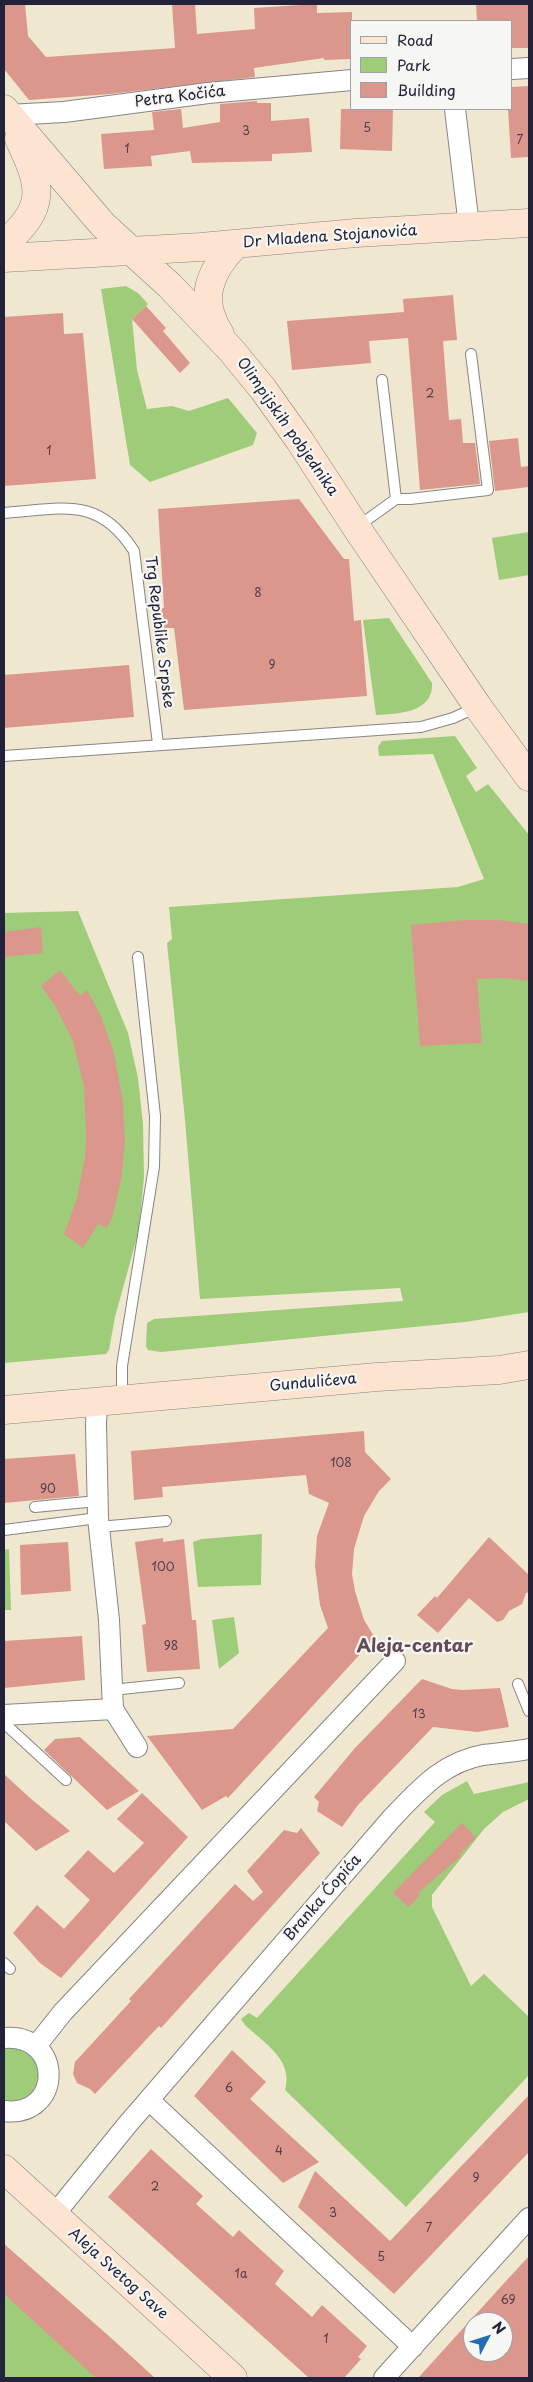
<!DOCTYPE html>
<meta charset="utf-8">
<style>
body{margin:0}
#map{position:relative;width:533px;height:2382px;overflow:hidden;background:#efe7d0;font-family:"Playpen Sans",sans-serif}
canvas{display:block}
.frame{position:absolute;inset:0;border:5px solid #22223b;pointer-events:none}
.legend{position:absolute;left:350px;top:20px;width:162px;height:90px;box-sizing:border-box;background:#f6f6f2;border:1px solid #a1a1a9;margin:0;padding:6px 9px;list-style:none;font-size:15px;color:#22223b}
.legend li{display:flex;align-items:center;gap:10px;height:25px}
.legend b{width:25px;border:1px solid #a1a1a9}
.north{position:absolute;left:463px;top:2312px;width:50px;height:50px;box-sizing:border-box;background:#f6f6f2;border:1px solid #a1a1a9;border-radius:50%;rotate:50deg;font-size:14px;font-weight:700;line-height:20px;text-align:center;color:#22223b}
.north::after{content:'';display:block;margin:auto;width:18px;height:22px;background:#1f6fb2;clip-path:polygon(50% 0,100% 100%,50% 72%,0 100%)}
</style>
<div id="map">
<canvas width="533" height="2382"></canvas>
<div class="frame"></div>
<ul class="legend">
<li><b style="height:6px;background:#fde4d1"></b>Road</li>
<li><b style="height:14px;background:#9fcc79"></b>Park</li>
<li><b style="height:14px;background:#db978c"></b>Building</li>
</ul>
<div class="north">N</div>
</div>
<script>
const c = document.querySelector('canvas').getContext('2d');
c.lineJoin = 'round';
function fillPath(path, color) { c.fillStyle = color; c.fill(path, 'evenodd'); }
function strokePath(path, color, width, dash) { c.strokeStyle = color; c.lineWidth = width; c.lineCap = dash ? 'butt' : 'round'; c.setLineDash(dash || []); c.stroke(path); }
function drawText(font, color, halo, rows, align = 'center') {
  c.font = font + ' "Playpen Sans",sans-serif'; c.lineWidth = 4.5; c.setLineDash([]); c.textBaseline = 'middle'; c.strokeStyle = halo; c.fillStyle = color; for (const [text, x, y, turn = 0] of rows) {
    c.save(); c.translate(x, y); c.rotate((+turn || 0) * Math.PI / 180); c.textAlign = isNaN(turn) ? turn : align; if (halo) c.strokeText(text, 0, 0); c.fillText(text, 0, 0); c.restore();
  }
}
const green = new Path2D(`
 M126,286L138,293L148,304L132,319L137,370L147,409L172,406L189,411L228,398L257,433L253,445L150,482L130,465L101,289Z
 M529,532V575L499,580L492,538Z
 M389,618L432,683C434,713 397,714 376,715L363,620Z
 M455,736L477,768L466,776L476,792L488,784L529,835V1312L465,1322L161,1352L148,1350L146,1346L147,1323L154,1319L403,1301L400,1288L200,1299L185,1120L167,943L172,939L169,907L458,887L484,879L433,754L379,756L378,747L382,741Z
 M78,911L128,1033L138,1078L143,1124L144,1177L139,1230L115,1317L109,1350L106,1354L4,1363V913Z
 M262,1534L261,1585L198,1587L193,1542L202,1539Z
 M9,1549L11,1610H4V1550Z
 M234,1617L239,1653L219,1669L212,1620Z
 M467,1781L474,1794L529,1782V1799L503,1812L484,1829L432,1895V1907L471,1986L484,1974L529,2017V2075L406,2207L285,2090C294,2060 264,2043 245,2025L241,2019L249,2013L257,2018L435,1822L424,1812L442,1795Z
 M4,2045H22L43,2068L33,2098L4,2104Z
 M4,2244L137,2362L126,2378H4Z`);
const building = new Path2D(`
 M4,4H25L28,36L46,57L175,48L172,4H195L197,34L255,29L254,8L317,4V13L352,12V59L324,60V58L254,68L255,77L110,94L29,100L4,69Z
 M476,4H529V48H512V21H477Z
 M529,86V157L511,158L508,109H512V87Z
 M257,101V103H271V121L309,118L312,152L272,154V161L192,163L190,151L151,156L152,166L104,169L101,134L154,130L152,112L181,109L183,128L220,122V104Z
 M341,109H393L392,151L340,149Z
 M453,295L457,340L443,341L449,420L461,419L463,443H475L480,484L420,490L408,338L369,341L371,363L292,370L287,321L404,312L403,299Z
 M146,306L166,328L163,331L190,363L180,373L132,319Z
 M63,313L64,334L83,333L96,479L4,486V317Z
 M518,438L521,467L529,466V487L495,491L489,441Z
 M299,499L344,559H349L354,621L361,620L367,696L184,710L174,628H157L155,609L164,608L158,509Z
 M129,665L134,717L4,728V675Z
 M465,920H498L529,924V981L504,978L477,979L482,1043L420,1046L411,925Z
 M41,927L43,953L4,957V932Z
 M60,970L80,996L87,990L100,1014L114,1053L123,1103L125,1139L122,1175L113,1215L107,1228L98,1224L83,1248L64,1234L77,1198L85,1157L86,1134L84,1087L73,1041L54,1004L41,986Z
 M364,1431L365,1452L391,1479L379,1491L364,1516L354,1549L352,1574L355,1591L364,1620L375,1638L228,1798L226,1796L202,1810L147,1736L233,1729L328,1628L320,1605L315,1566L317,1536L329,1503L309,1494L306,1475L162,1487L163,1497L134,1500L131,1451Z
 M75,1454L79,1496L4,1503V1459Z
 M489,1537L529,1575V1592L526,1593L522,1604L509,1611L503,1620L497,1622L469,1598L438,1633L417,1615L435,1596L437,1598Z
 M163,1538V1542L184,1539L192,1620H196L200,1669L147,1672L142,1625L146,1624L135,1542Z
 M68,1542L71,1591L21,1595L20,1545Z
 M82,1636L85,1680L4,1688V1641Z
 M422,1679L452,1689L463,1690L500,1688L509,1727L477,1732L433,1727L358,1805L342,1827L317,1811L319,1802L314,1797L355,1748Z
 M80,1737L100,1755L139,1791L107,1810L44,1750L55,1739Z
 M4,1774L30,1798L70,1831L36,1851L4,1821Z
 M142,1793L188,1837L61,1978L40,1963L13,1933L37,1905L64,1929L90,1900L64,1876L88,1850L114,1873L144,1843L117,1819Z
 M462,1823L476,1838L459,1855L461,1856L418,1893L420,1895L409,1907L393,1893Z
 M301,1828L320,1853L161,2028L159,2026L95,2094L90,2089L77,2083L73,2074L75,2062L131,2001L129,1999L235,1884L253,1901L263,1892L247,1871L284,1830L297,1833Z
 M232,2050L266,2082L250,2099L319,2162L283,2183L194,2096Z
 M529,2095V2152L394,2294L298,2207L315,2171L390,2241Z
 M151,2149L203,2196L196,2204L233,2237L239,2230L284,2271L275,2284L312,2317L322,2305L367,2346L358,2357L361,2359L344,2378H309L108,2197Z
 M4,2244L110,2337L155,2378H96L4,2294Z
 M529,2256V2378H418L506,2281ZM473,2322H503V2352H473Z`);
const lane = new Path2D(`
 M382,380L396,499
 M4,513C62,509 98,495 134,551L158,744
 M357,527L396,499H410L488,490L471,354
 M4,756L421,727L453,718L477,707
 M122,1397V1366L154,1167L155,1116L138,957
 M35,1507L97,1501
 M99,1527L166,1521
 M4,1530L98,1518
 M518,1684L529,1711
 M112,1690L179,1683
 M4,1723L66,1780
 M4,1963L10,1969`);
const street = new Path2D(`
 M512,69L529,68
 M455,109L469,226
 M8,115L64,112L208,93L352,80
 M97,1403L96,1424L98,1518L109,1620L113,1709L137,1747
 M4,1715L113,1709
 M4,2038C64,2033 63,2118 4,2111
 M36,2046L63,2012L395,1661
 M149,2100L413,2347
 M54,2215L127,2125L392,1818C419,1790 443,1762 483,1755C499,1753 514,1752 529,1749
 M384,2378L529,2218`);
const secondary = new Path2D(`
 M4,109L103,225L170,286L231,350L263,389L300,441L356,527L478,707L529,777
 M4,244C47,207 42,187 19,139
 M4,258L201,247L356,233L529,223
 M220,334C197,300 210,270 236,244
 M4,1410L377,1377L499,1370L529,1365
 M4,2169L233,2378`);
const numberNames = [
 ["5",367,129],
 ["3",246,132],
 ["7",520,141],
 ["1",127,150],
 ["2",430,395],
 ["1",49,452],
 ["8",258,594],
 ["9",272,666],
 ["108",341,1464],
 ["90",48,1490],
 ["100",163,1568],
 ["98",171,1647],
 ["13",419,1715],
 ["6",229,2089],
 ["4",279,2152],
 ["9",476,2179],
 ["2",155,2188],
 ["3",333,2214],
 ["7",429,2229],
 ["5",381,2258],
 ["1a",241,2275],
 ["69",508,2301],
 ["1",326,2340]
];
const streetNames = [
 ["Petra Kočića",180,97,-7],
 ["Dr Mladena Stojanovića",330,237,-4],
 ["Olimpijskih pobjednika",287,427,55],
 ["Trg Republike Srpske",159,632,83],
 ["Gundulićeva",313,1383,-5],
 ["Branka Ćopića",323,1898,-49],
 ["Aleja Svetog Save",118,2274,42]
];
const quarterNames = [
 ["Aleja-centar",415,1647]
];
fillPath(green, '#9fcc79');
fillPath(building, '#db978c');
strokePath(lane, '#888486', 12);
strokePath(street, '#888486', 22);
strokePath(secondary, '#888486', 29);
strokePath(lane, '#fff', 10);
strokePath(street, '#fff', 20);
strokePath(secondary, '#fde4d1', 28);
drawText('12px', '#503f4f', null, numberNames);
drawText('15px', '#22223b', '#f6f6f2', streetNames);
drawText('bold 18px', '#634b57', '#f6f6f2', quarterNames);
</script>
